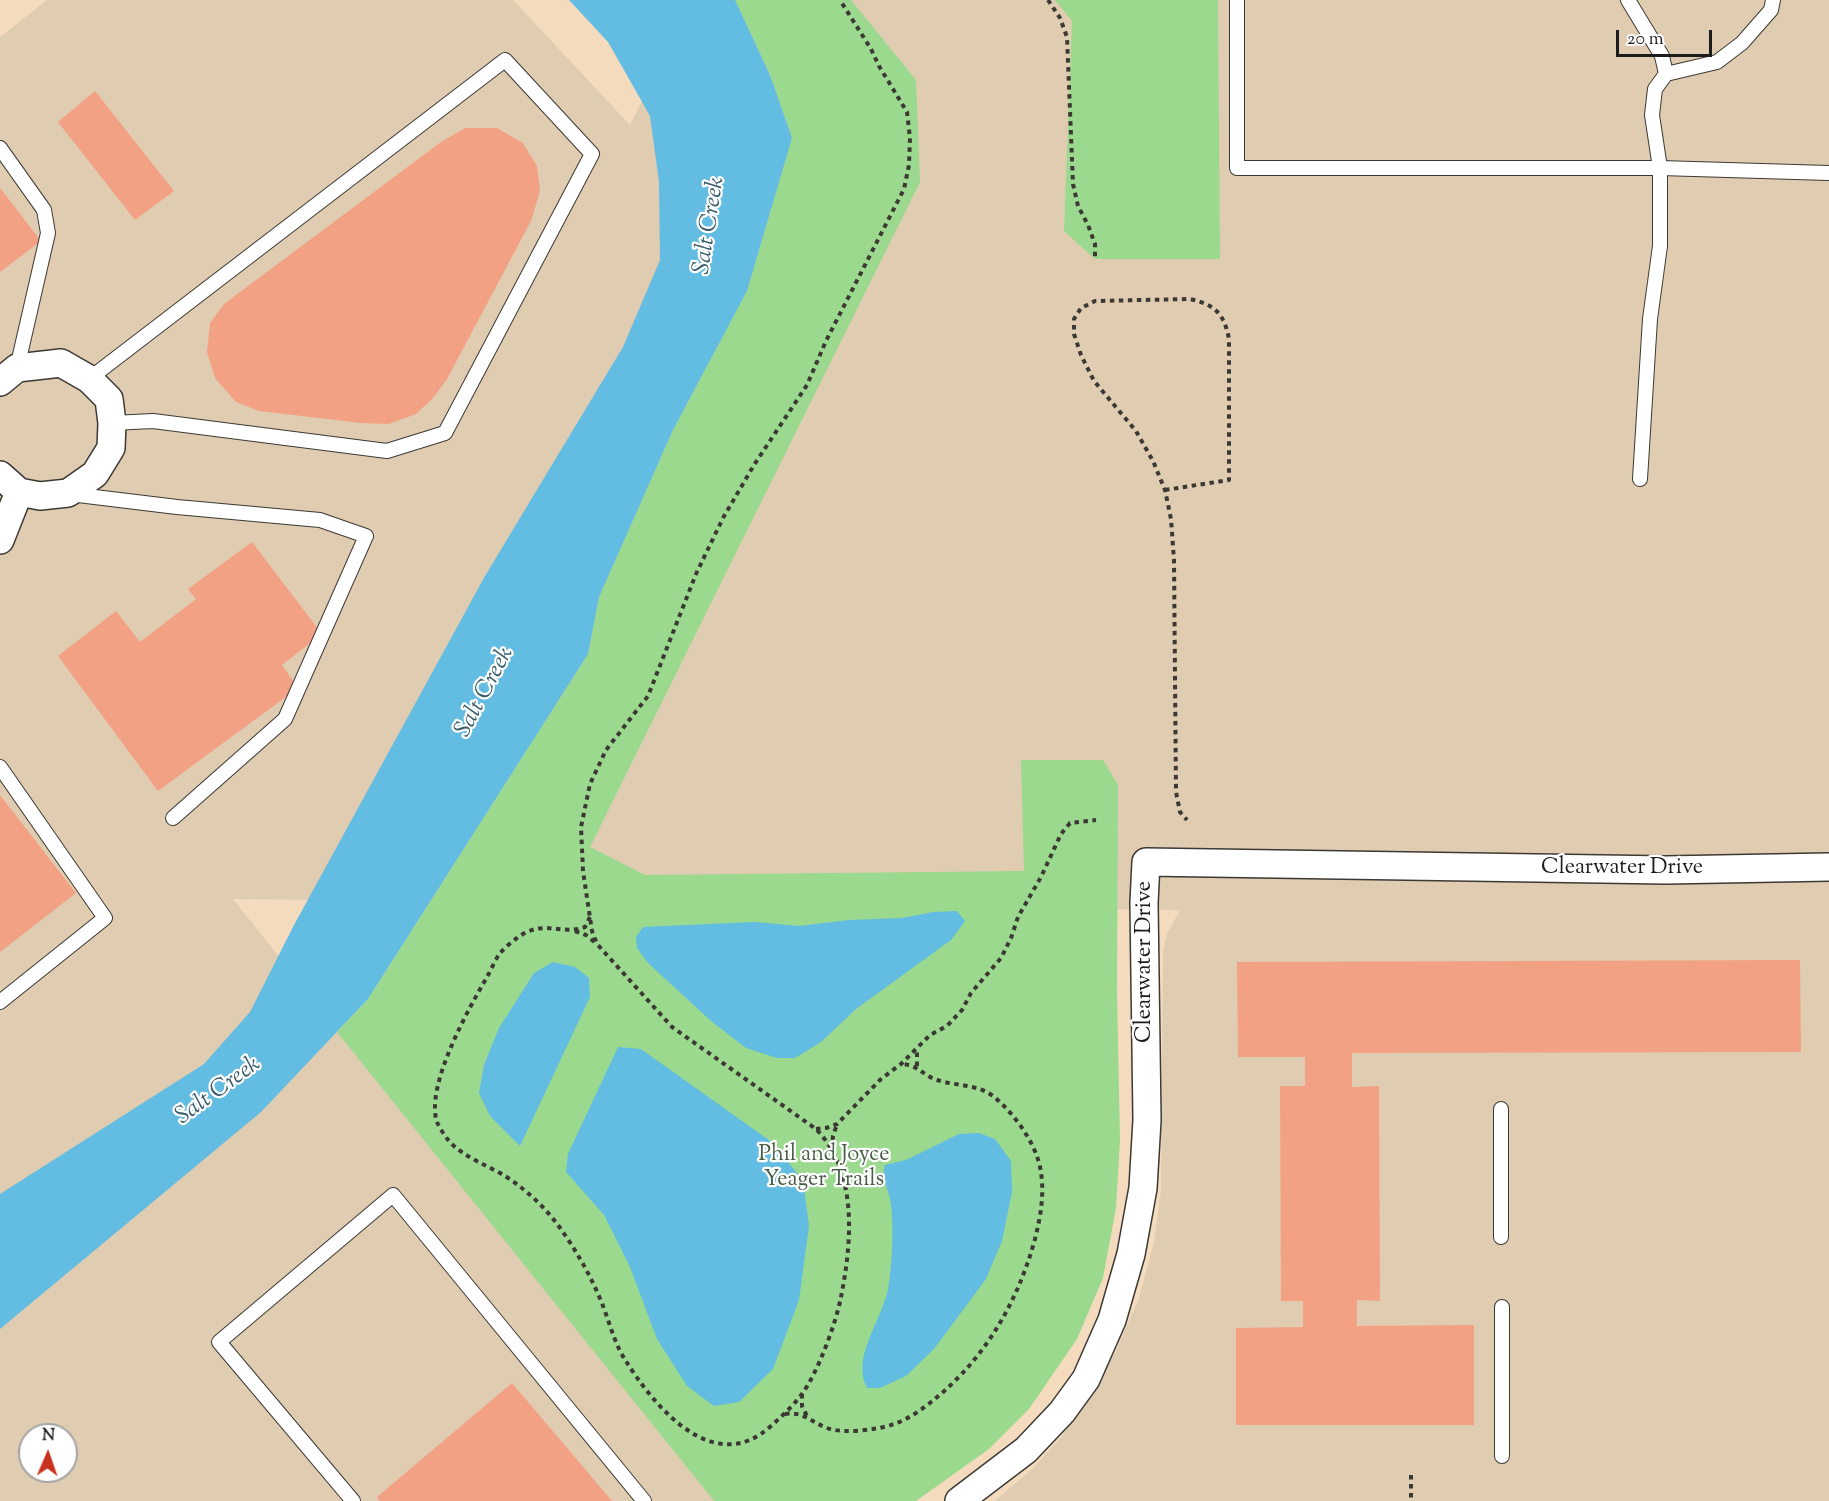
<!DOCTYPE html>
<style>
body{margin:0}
#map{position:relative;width:1829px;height:1501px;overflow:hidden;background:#f4dbbe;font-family:"Sorts Mill Goudy",serif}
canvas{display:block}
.north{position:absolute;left:18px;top:1423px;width:60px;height:60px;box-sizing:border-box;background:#fff;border:2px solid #a4a4a4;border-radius:50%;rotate:2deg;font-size:16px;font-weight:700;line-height:24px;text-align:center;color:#1c1c1c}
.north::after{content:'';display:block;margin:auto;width:21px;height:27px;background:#c8321e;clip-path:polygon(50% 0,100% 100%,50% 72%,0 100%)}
.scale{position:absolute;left:1616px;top:30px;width:96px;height:27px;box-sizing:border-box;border:3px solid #1c1c1c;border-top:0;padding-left:8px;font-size:18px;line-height:21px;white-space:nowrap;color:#1c1c1c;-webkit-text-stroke:4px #fff;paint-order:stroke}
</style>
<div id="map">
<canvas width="1829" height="1501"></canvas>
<div class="north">N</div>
<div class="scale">20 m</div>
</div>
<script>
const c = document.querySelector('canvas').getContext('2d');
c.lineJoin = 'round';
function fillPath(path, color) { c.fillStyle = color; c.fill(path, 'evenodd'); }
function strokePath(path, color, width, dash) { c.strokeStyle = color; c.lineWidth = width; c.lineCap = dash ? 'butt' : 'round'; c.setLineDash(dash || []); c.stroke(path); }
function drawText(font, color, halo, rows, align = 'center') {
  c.font = font + ' "Sorts Mill Goudy",serif'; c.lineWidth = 4.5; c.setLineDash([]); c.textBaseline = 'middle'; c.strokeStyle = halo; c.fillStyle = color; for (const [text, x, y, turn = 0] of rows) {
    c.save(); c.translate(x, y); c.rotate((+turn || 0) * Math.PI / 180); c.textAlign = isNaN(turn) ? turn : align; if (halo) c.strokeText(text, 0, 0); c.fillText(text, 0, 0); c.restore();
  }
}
const built = new Path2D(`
 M47,0H513L630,125L693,0H1829V1501H995L1033,1468L1063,1435L1115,1353L1139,1298L1154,1242L1161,1190L1163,952L1167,934L1180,910L233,899L714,1501H0V37ZM30,1435H66V1471H30Z`);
const green = new Path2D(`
 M735,0H851L916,80L920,182L590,847L645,875L1024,871L1021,760H1103L1118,785L1117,993L1120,1140L1116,1208L1103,1278L1077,1339L1029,1409L989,1449L916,1501H714L337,1032L368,999L588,654L599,597L673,430L747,291L792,138L770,75Z
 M1055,0H1218L1220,259H1095L1064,231L1072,21Z`);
const water = new Path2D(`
 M569,0H735L770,75L792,138L747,291L673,430L599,597L588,654L368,999L261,1112L0,1329V1194L204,1064L250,1012L294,925L485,576L623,347L660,260L659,181L650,116L608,42Z
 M957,911L965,921L951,940L856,1009L821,1042L795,1058H777L746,1048L711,1021L648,963L637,948L636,937L643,927L754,922L799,926L849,920L902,918L933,912Z
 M553,962L575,967L589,978L590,997L520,1146L490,1116L479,1093L484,1065L499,1028L534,973Z
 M618,1047L641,1049L773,1143L803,1181L809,1226L799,1300L773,1369L739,1402L714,1406L687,1386L657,1339L630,1267L604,1215L566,1172L568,1154Z
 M979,1133L995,1139L1011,1161L1012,1192L1002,1241L986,1279L934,1349L906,1376L880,1388H867C850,1355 885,1318 889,1283C892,1258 894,1231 891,1205C890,1191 880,1178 885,1165L906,1160L959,1134Z`);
const building = new Path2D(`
 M95,91L174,191L135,220L58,122Z
 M465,128H497L523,143L537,166L540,191L531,221L447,379L433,398L416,414L389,424L361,423L259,411L236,402L215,378L207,352L210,323L224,304L441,142Z
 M0,188L41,241L0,272Z
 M252,542L322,634L282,665L298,688L158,791L58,656L116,611L140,642L196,599L188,589Z
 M0,795L76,893L0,952Z
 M1800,960L1801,1052L1352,1053V1087L1379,1086L1380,1301L1357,1300V1326L1474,1325V1425H1236V1328L1303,1327V1301H1281L1280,1086H1305V1057H1238L1237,962Z
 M512,1383L612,1501H380L377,1497Z`);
const path = new Path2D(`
 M1048,0L1060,18L1067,37L1073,184L1078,206L1088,225L1095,244V259
 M1165,490L1229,480V339C1224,313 1215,305 1190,299L1095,301L1081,308L1074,319V334L1081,355L1094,381L1136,431L1153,461L1165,490L1171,519L1174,560L1176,792L1180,812L1187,820
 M590,917L585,927C560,936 543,918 517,938C511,942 505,948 500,953C495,960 491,970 487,977C469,1008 425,1086 437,1122C439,1127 445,1136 449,1141C463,1157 487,1165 505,1176C531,1193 550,1212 567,1238C581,1259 592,1279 601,1301C609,1320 613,1340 624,1358C653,1405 713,1479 771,1426C782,1416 793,1406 802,1394C818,1372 836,1323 841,1297C852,1242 858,1172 816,1129L672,1027L597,944L592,931L583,871L581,827L590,784L606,750L648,696L696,574L723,518L754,465L807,385L826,341L904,189L909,165L910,138L907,112L879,66L871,49L840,0
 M575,931L586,935L597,944
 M917,1066V1050
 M816,1129L826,1128L837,1124L881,1079L901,1064L930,1035L947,1026L962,1010L971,993L1001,958L1011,938L1018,917L1041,877L1061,834L1070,823L1096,820
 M832,1149L833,1136L837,1124
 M802,1394V1406L807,1416
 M785,1414C803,1411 811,1422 827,1428C842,1434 878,1430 894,1424C909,1419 924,1408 936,1398C986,1357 1018,1301 1035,1239C1041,1215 1045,1191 1040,1167C1035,1142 1013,1112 993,1096C977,1084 955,1086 937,1080C922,1075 919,1065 901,1064
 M1411,1475V1501`);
const lane = new Path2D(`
 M1237,0V168H1660L1829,173
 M1628,0L1662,56L1666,74
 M0,148L44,210L48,233L17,368
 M89,379L505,60L592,154L445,433L387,451L153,421L112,423
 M1640,479L1650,319L1660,246V168L1652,115L1655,89L1666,74L1717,62L1742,43L1771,10L1773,0
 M70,494L177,507L320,520L366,536L285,719L173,818
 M0,767L105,918L0,1002
 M1501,1109V1237
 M1502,1307V1456
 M353,1501L219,1342L393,1195L644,1501`);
const street = new Path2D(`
 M0,382L17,368L61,363L89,379L109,399L112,423L111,448L95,474L68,493L40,496L19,492L0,475
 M0,540L19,492
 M959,1501L1026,1450L1062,1412L1086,1379L1112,1320L1131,1254L1143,1188L1147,1120L1144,903L1146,862L1666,870L1829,867`);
const streetNames = [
 ["Clearwater Drive",1622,869],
 ["Clearwater Drive",1146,962,-90]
];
const parkNames = [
 ["Phil and Joyce",824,1156],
 ["Yeager Trails",824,1181]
];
const waterNames = [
 ["Salt Creek",711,226,-81],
 ["Salt Creek",486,693,-62],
 ["Salt Creek",219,1092,-36]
];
fillPath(built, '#e0ccb1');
fillPath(green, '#9ad98e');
fillPath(water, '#63bce1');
fillPath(building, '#f3a184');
strokePath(lane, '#3c3934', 16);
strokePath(street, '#3c3934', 30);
strokePath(path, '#3c3934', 4, [4.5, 4.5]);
strokePath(lane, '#fff', 14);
strokePath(street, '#fff', 27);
drawText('22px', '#1c1c1c', '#fff', streetNames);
drawText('22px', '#485e44', '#fff', parkNames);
drawText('italic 24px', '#385c6b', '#fff', waterNames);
</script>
